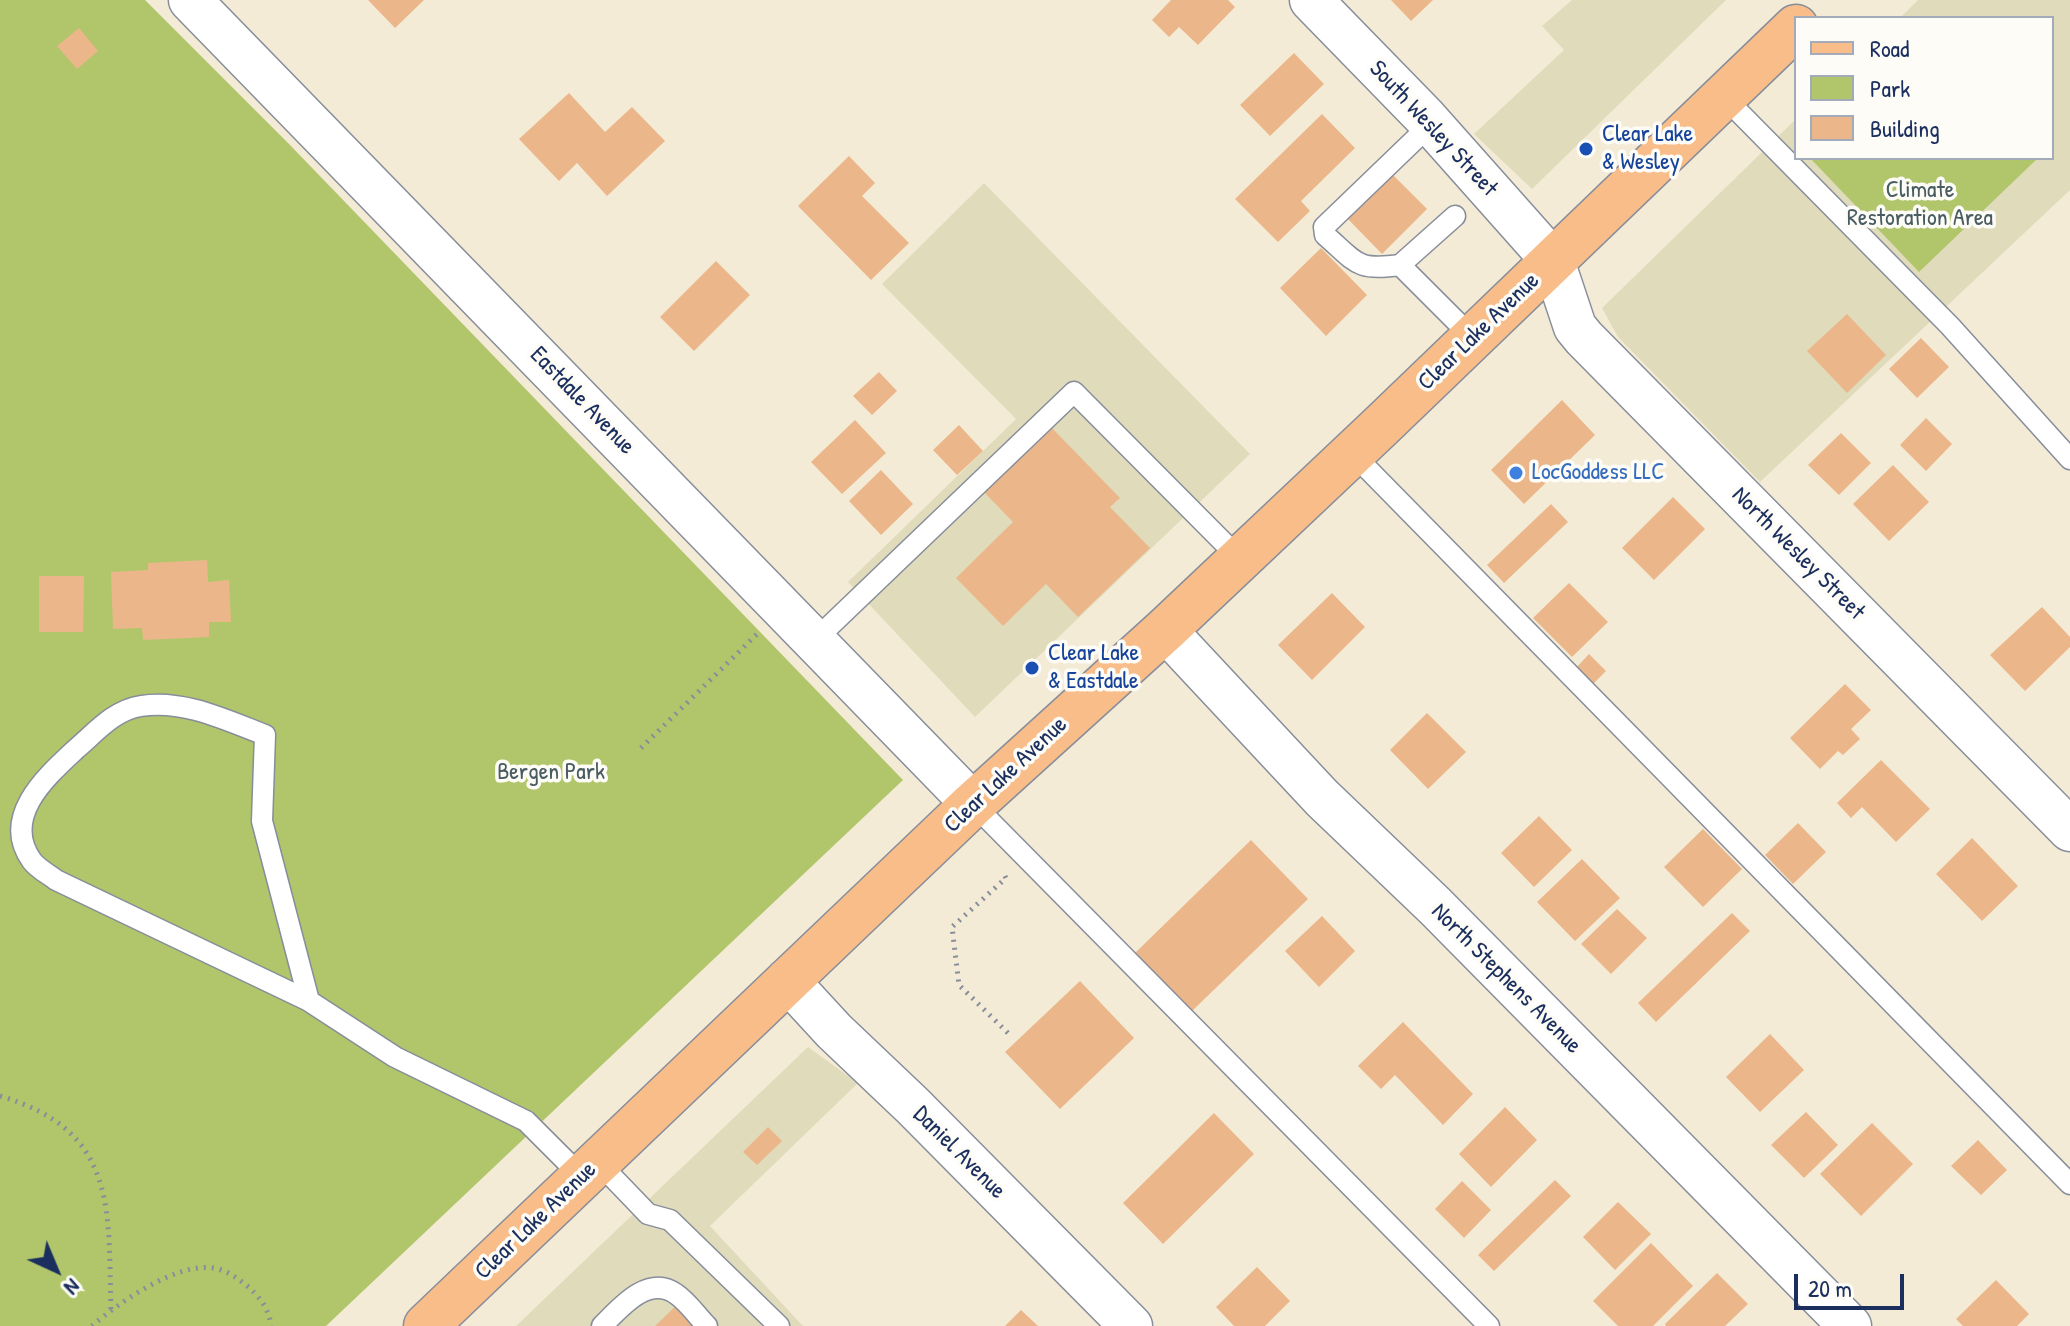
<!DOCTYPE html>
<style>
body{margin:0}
#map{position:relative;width:2070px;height:1326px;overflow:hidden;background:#f3ebd6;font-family:"Patrick Hand",sans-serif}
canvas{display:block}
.legend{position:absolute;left:1794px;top:16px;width:260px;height:144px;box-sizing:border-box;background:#fdfcf7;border:2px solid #a3aaba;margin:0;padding:10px 14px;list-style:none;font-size:24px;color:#1b2f5e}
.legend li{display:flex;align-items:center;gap:16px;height:40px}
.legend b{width:40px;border:2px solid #a3aaba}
.north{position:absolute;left:16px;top:1230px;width:80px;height:80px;-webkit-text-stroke:6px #fdfcf7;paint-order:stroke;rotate:136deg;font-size:22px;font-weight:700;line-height:32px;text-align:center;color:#1b2f5e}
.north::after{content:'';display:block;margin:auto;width:28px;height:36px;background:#1b2f5e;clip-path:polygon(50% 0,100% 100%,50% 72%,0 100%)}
.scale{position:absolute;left:1794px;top:1274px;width:110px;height:36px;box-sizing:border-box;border:4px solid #1b2f5e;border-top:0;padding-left:10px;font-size:24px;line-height:28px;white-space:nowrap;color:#1b2f5e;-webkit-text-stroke:6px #fdfcf7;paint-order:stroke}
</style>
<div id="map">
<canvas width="2070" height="1326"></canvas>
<ul class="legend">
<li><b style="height:10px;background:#f8bd89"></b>Road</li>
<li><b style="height:22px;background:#b1c66b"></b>Park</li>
<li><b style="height:22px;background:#ebb78a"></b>Building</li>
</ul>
<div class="north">N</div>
<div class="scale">20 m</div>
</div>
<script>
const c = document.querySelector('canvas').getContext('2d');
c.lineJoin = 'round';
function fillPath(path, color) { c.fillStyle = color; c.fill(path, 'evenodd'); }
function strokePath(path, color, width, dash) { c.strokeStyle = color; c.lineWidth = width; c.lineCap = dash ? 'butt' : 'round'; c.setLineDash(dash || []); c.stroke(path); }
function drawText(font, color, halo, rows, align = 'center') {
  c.font = font + ' "Patrick Hand",sans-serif'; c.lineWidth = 7; c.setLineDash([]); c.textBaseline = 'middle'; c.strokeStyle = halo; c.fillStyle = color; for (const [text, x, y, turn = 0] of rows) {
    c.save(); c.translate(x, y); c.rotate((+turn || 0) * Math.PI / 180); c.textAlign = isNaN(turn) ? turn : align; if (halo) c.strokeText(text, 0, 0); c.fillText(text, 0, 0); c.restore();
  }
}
const built = new Path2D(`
 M1572,0H1726L1532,189L1474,134L1564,50L1542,26Z
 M1918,0H2070V190L1760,482L1618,337L1602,308L1796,119V158H2052V18H1900Z
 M984,183L1250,454L975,717L848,582L1016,419L882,284Z
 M808,1047L858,1083L710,1226L803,1326H516Z`);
const green = new Path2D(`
 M0,0H145L289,144L903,780L326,1326H0Z
 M1810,158H2038L1919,272Z`);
const building = new Path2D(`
 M368,0H424L395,28Z
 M1171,0H1228L1235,7L1198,45L1179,27L1169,37L1152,20Z
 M1391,0H1433L1411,21Z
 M79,28L98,51L77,69L57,46Z
 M1294,53L1324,84L1270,136L1240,105Z
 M569,93L605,132L632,107L665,141L607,196L577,163L559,181L519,139Z
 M1322,114L1355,148L1301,201L1310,211L1278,242L1235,199Z
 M849,156L875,183L862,196L909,243L871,280L798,206Z
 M1391,173L1427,209L1382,254L1346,217Z
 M1321,248L1367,295L1326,336L1280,288Z
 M716,261L750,295L694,351L660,317Z
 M1847,314L1886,355L1847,393L1807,351Z
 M1921,338L1949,367L1917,398L1889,369Z
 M879,372L897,391L872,415L853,396Z
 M1562,400L1595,435L1524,504L1491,470Z
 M1926,418L1952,444L1926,471L1900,445Z
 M855,420L886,453L842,494L811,462Z
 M959,425L983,451L957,475L933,450Z
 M1050,426L1120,498L1110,507L1150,548L1078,617L1046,584L1003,626L956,578L1013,522L983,491Z
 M1841,433L1871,463L1839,495L1808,465Z
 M1893,465L1929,502L1889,541L1853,504Z
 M881,470L913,504L881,535L849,501Z
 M1673,497L1705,529L1654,580L1622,548Z
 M1551,504L1568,522L1504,583L1487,565Z
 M207,560L208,582L229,580L231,622H209V637L143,640L142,628L113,629L111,572L148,570V563Z
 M39,576H84L83,632H39Z
 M1569,583L1608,622L1572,657L1533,618Z
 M1332,593L1365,627L1312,680L1278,645Z
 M2042,607L2070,637V647L2025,691L1990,655Z
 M1589,654L1606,671L1592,685L1576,668Z
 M1845,684L1871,710L1851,729L1860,739L1843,755L1838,751L1820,769L1790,738Z
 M1427,713L1466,752L1428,789L1390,750Z
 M1881,760L1930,809L1896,842L1862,807L1851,818L1837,803Z
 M1539,816L1572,850L1534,887L1501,853Z
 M1798,823L1826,852L1793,884L1765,855Z
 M1703,829L1742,869L1703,907L1664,867Z
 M1972,838L2018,886L1982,921L1936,874Z
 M1251,840L1308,899L1192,1011L1135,953Z
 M1582,859L1620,898L1575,941L1537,902Z
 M1617,909L1647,938L1611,974L1581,944Z
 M1732,913L1750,931L1656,1022L1638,1003Z
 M1322,916L1355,951L1319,987L1285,951Z
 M1080,981L1134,1038L1060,1109L1005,1052Z
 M1403,1022L1473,1094L1443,1125L1395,1075L1381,1089L1358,1066Z
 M1770,1034L1804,1070L1760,1112L1726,1077Z
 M1505,1107L1537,1140L1491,1187L1459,1154Z
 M1806,1112L1838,1145L1804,1178L1771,1145Z
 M1214,1113L1254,1154L1163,1244L1123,1203Z
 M1872,1123L1913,1164L1861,1216L1820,1174Z
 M768,1127L782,1141L757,1165L743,1152Z
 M1978,1140L2007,1170L1981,1195L1951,1166Z
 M1555,1180L1571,1196L1494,1271L1478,1255Z
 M1462,1181L1491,1210L1464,1238L1435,1209Z
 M1618,1202L1651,1234L1615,1270L1583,1237Z
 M1651,1243L1693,1286L1653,1326H1618L1593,1301Z
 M1257,1267L1290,1301L1265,1326H1234L1216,1307Z
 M1717,1273L1748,1304L1725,1326H1666L1665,1324Z
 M1996,1280L2029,1314L2017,1326H1963L1956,1319Z
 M679,1303L701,1326H655Z
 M1021,1310L1038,1326H1005Z`);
const path = new Path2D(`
 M641,748L757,634
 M1005,876L1006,878L952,927L959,985L1012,1037
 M0,1096C118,1131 108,1208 111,1312
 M92,1326C118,1303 177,1262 213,1268C226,1270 236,1277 246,1285C259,1296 269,1308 271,1326`);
const service = new Path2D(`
 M1724,97L1950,326L2070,459
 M1455,216L1400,265L1473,338
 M1400,265C1356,271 1357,263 1325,235L1324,227L1431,124
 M1352,453L2070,1184
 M815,640L1074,392L1240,559
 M973,804L1489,1326
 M309,1001L262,821L265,735C226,720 183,699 141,706C114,710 96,732 76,749C47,776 0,817 32,861C37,868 48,874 56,880L309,1001L395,1057L526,1121L582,1177
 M598,1162L648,1214L670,1220L779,1326
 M602,1326C620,1308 648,1274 676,1294C688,1302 697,1316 707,1326`);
const minor = new Path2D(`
 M190,0L973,804
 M1311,0L1425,117L1553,261L1575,327L1584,338L2070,830
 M1165,630L1322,798L1435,906L1850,1326
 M787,980L834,1031L913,1106L1131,1326`);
const primary = new Path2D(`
 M426,1326L973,804L1165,630L1380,427L1796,27`);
const markers = [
 [1586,149,8,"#1a4fb4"],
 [1516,473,8,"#3f7fe0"],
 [1032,668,8,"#1a4fb4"]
];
const streetNames = [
 ["South Wesley Street",1433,129,47],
 ["Clear Lake Avenue",1479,332,-44],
 ["Eastdale Avenue",582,401,46],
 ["North Wesley Street",1798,554,45],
 ["Clear Lake Avenue",1006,775,-43],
 ["North Stephens Avenue",1506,979,45],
 ["Daniel Avenue",959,1153,45],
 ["Clear Lake Avenue",536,1221,-44]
];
const transitNames = [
 ["Clear Lake",1602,135],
 ["& Wesley",1602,163],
 ["Clear Lake",1048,654],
 ["& Eastdale",1048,682]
];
const parkNames = [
 ["Climate",1920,191],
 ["Restoration Area",1920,219],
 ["Bergen Park",551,773]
];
const shopNames = [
 ["LocGoddess LLC",1532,473]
];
fillPath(built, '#e0dcbb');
fillPath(green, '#b1c66b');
fillPath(building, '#ebb78a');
strokePath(service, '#878d9a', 23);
strokePath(minor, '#878d9a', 45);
strokePath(primary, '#878d9a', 47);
strokePath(path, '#878d9a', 5, [2, 6]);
strokePath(service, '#fff', 20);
strokePath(minor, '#fff', 42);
strokePath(primary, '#f8bd89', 44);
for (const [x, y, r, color] of markers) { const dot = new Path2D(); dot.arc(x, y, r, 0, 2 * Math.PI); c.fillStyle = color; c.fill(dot); strokePath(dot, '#fdfcf7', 3); }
drawText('24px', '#1b2f5e', '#fdfcf7', streetNames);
drawText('24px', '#164399', '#fdfcf7', transitNames, 'left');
drawText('24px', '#485c62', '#fdfcf7', parkNames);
drawText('24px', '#366cbe', '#fdfcf7', shopNames, 'left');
</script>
